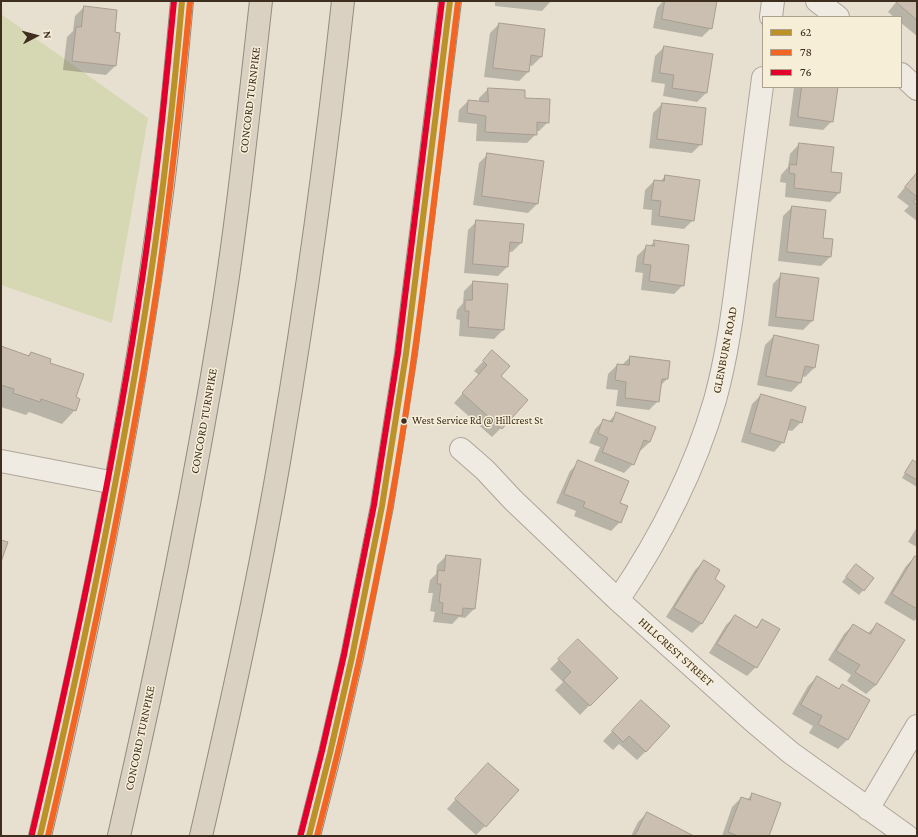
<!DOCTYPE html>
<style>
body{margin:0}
#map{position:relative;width:918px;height:837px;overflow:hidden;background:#e7e0d1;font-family:"Crimson Pro",serif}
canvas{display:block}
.frame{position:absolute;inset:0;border:2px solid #3d2e20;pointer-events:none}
.legend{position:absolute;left:762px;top:16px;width:140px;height:72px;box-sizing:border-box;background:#f7eed8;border:1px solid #ada18e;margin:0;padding:5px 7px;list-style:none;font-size:12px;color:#3d2e20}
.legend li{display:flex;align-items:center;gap:8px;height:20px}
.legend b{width:20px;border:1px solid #ada18e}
.north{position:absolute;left:16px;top:16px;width:40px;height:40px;-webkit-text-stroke:3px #f7eed8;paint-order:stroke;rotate:84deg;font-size:11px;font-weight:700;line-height:16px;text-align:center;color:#3d2e20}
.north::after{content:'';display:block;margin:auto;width:14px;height:18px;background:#3d2e20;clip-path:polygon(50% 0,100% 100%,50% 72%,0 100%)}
</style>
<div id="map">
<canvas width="918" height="837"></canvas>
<div class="frame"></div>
<ul class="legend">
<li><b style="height:5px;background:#bb9128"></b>62</li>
<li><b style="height:5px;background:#f26522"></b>78</li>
<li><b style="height:5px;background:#e4002b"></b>76</li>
</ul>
<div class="north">N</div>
</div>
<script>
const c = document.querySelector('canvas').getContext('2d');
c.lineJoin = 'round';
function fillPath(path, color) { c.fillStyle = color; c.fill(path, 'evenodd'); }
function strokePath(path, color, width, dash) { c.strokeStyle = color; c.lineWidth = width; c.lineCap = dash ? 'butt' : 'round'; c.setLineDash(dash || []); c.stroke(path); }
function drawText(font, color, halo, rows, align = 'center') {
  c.font = font + ' "Crimson Pro",serif'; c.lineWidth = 3; c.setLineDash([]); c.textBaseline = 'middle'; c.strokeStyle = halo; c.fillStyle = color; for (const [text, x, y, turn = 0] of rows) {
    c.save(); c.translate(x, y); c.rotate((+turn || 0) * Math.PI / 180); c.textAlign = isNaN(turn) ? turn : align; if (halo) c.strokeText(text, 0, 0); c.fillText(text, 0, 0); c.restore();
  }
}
const green = new Path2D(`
 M1,14L148,118L112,323L1,285Z`);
const shadow = new Path2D(`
 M495,1H551L542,11L495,6Z
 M663,1H716L711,28L702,37L653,28L657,8Z
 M897,1H917V36L901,23V17H894L888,12Z
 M84,7L115,66L106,75L63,70L67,37L73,31L75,16Z
 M499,24L541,57L532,66L528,65V72L519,81L484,77L490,33Z
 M664,47L707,92L697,102L663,96L665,84L651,82L655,56Z
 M794,87H837L832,121L823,130L789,126Z
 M488,89L524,99L548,122L539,131H536V134L527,143L476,141L477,124L458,122L459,110L468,101L479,102V98Z
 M662,104L701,144L692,153L649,148L653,113Z
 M799,144L830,173L839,193L830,202L785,197L786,183L780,182L781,175L788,167L790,154Z
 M488,154L543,162L537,204L528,213L473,205L479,163Z
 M917,172V221L904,211L909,206L897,197Z
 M665,176L693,220L684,229L651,225L652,210L643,209L645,190L654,181L660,182Z
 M792,207L822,239L830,257L821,266L778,261L783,216Z
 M477,221L521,243L512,252L508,251L507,267L498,276L464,273L468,230Z
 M655,241L683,285L674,294L641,290L643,273L635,272L637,256L646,247H649Z
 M782,274L812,321L803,330L768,326L773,284Z
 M473,282L503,330L494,339L459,336L460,320L456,319L457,310L463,303L464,291Z
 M774,336L814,368L805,377L802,376L800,383L791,392L757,385L765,345Z
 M1,347L27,356L31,353L49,363L75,398V410L62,424L29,412L26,415L1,407Z
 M492,352L499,376L501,428L492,437L454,403L479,375L474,371Z
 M630,357L667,379L660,386L658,401L649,410L616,406L618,390L606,389L608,374L617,365H622Z
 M761,395L801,422L792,431L787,430L783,442L774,452L741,442L752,404Z
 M617,413L650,442L640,451L639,450L633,464L624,473L594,461L600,447L589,443L595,429L604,420L608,422Z
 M579,462L620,522L611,531L574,516L576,511L556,503L570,471Z
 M913,462L917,464V487L902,478L909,466Z
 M917,527V547L908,542Z
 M446,556L474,609L465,618L459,617L452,624L433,622L435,612L430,611L433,593H428L430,580L436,574L437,565Z
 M915,557L917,558V618L914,621L884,603L906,566Z
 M704,561L713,580L724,586L701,624L692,633L666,617L695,570Z
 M856,565L873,579L859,595L842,582Z
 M735,616L755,628L762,621L756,667L747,676L709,653L726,625Z
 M877,624L876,685L866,694L847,681L851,675L828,660L844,634L853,625L868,633Z
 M578,640L616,678L580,715L555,690L563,682L550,669Z
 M817,677L838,689L842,686L869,700L847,740L838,749L809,733L813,726L792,714L808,686Z
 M632,710L646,751L637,760L619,744L613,750L603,741Z
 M479,773L485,826L476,835L447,809Z
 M752,794L768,836H722L732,807L741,798L747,800Z
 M647,813L691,836H631L638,822Z`);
const building = new Path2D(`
 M665,1H717L712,29L662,19Z
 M897,1H917V20L896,2Z
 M84,6L117,10L115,32L120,33L116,66L72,61L76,27H81Z
 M499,23L545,29L542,57L531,55L529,72L493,68Z
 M664,46L713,54L707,93L672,88L674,75L660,73Z
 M802,87H838L833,122L798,117Z
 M488,88L525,90V98L550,99L549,123L537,122V135L485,132L486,116L467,113L468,100L488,102Z
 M662,103L706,108L702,145L657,139Z
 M799,143L834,147L831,172L842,173L840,193L794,188L795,174L789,173L790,164L796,165Z
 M487,153L544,161L538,204L482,196Z
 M917,173V205L913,202L917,197L905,187Z
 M665,175L700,180L694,221L659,216L661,201L651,200L654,180L664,181Z
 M792,206L826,210L823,238L833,239L831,257L787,252Z
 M476,220L524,224L522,243L510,242L508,267L473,264Z
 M654,240L689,245L684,286L649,281L651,265L643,264L646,245L654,246Z
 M781,273L819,278L813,321L776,317Z
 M473,281L508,284L504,330L468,327L469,311H465V300H472Z
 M774,335L819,345L815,368L805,366L801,383L766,376Z
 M1,346L29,356L31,352L51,359L50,363L84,374L76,397L80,399L76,411L41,399L40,402L13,393L14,389L1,385Z
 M492,350L510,366L501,376L528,400L502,429L462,393L487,365L483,361Z
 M630,356L670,361L668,379H662L659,402L625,398L626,382L615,380L617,364L629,365Z
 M761,394L806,407L802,423L791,419L784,443L750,433Z
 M616,412L656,427L650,442L644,440L634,465L602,452L608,438L598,433L603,419L612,422Z
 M578,460L629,481L620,503L628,506L621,523L583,507L585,502L564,494Z
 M913,460L917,463V480L905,473Z
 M1,540L8,542L1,562Z
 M446,555L481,559L475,609L463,608L462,616L442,613L443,603L439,602L441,584H437L438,570L444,571Z
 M915,556L917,557V609L892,594Z
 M704,560L720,570L715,579L725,586L702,624L674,608Z
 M856,564L874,578L864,591L846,577Z
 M735,615L757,628L762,619L780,629L757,668L717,644Z
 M877,623L905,640L876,685L855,672L860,665L836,651L853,624L870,634Z
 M578,639L618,678L590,706L563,680L571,672L558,659Z
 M817,676L839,689L842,684L870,700L848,740L818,724L822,716L801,705Z
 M641,700L670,726L646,752L629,736L623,742L612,731Z
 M488,763L519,790L486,827L455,799Z
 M752,793L781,803L769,836H738L728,832L741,797L750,800Z
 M647,812L694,836H635Z`);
const minor = new Path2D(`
 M817,1L838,17
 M771,17L773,1
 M901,74L917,89
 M461,449L485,470L513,500L618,600L753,721L791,753L907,836
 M1,461L115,483
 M618,600C660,538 694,472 715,400C728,353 734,303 740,255C748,196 755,137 763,78
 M868,809L917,726`);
const major = new Path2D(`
 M40,836C90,626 133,414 161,200C170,134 176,67 182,1
 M309,836L330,753L352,657L382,506L406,354L450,1`);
const highway = new Path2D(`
 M119,836C158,666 193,495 221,322C238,216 249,108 261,1
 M201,836C231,706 260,576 282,444C307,297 327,149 343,1`);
const bus1 = new Path2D(`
 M40,836C83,652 122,467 150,280C164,187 174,94 182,1
 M309,836L330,753L352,657L382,506L406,354L450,1`);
const bus2 = new Path2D(`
 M48,836C91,652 130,468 158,281C171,188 181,95 190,2
 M317,836C345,727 370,618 390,508C420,341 437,171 458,2`);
const bus3 = new Path2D(`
 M32,834C75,651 114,466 142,280C156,187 165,94 174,1
 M301,834L322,751L344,655L374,505L398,353L442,1`);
const markers = [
 [404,421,3.5,"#3d2e20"]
];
const busNames = [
 ["West Service Rd @ Hillcrest St",412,421]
];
const streetNames = [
 ["CONCORD TURNPIKE",250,100,-83],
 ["GLENBURN ROAD",725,350,-79],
 ["CONCORD TURNPIKE",204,421,-80],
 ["HILLCREST STREET",676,652,42],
 ["CONCORD TURNPIKE",140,738,-78]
];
fillPath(green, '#d6d7b3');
fillPath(shadow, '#0003');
fillPath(building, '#cbbfb2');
strokePath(building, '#a89c90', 1);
strokePath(minor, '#ada599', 24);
strokePath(major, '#928b80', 24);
strokePath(highway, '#928b80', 24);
strokePath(minor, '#efebe3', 22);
strokePath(major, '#e6e1d4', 22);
strokePath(highway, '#dad1c2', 22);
strokePath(bus1, '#bb9128', 6);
strokePath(bus2, '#f26522', 6);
strokePath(bus3, '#e4002b', 6);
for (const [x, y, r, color] of markers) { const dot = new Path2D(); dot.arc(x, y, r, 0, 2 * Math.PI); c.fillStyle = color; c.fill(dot); strokePath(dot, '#f7eed8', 1.5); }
drawText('11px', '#3d2e20', '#f7eed8', busNames, 'left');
drawText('12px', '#3d2e20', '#f7eed8', streetNames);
</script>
